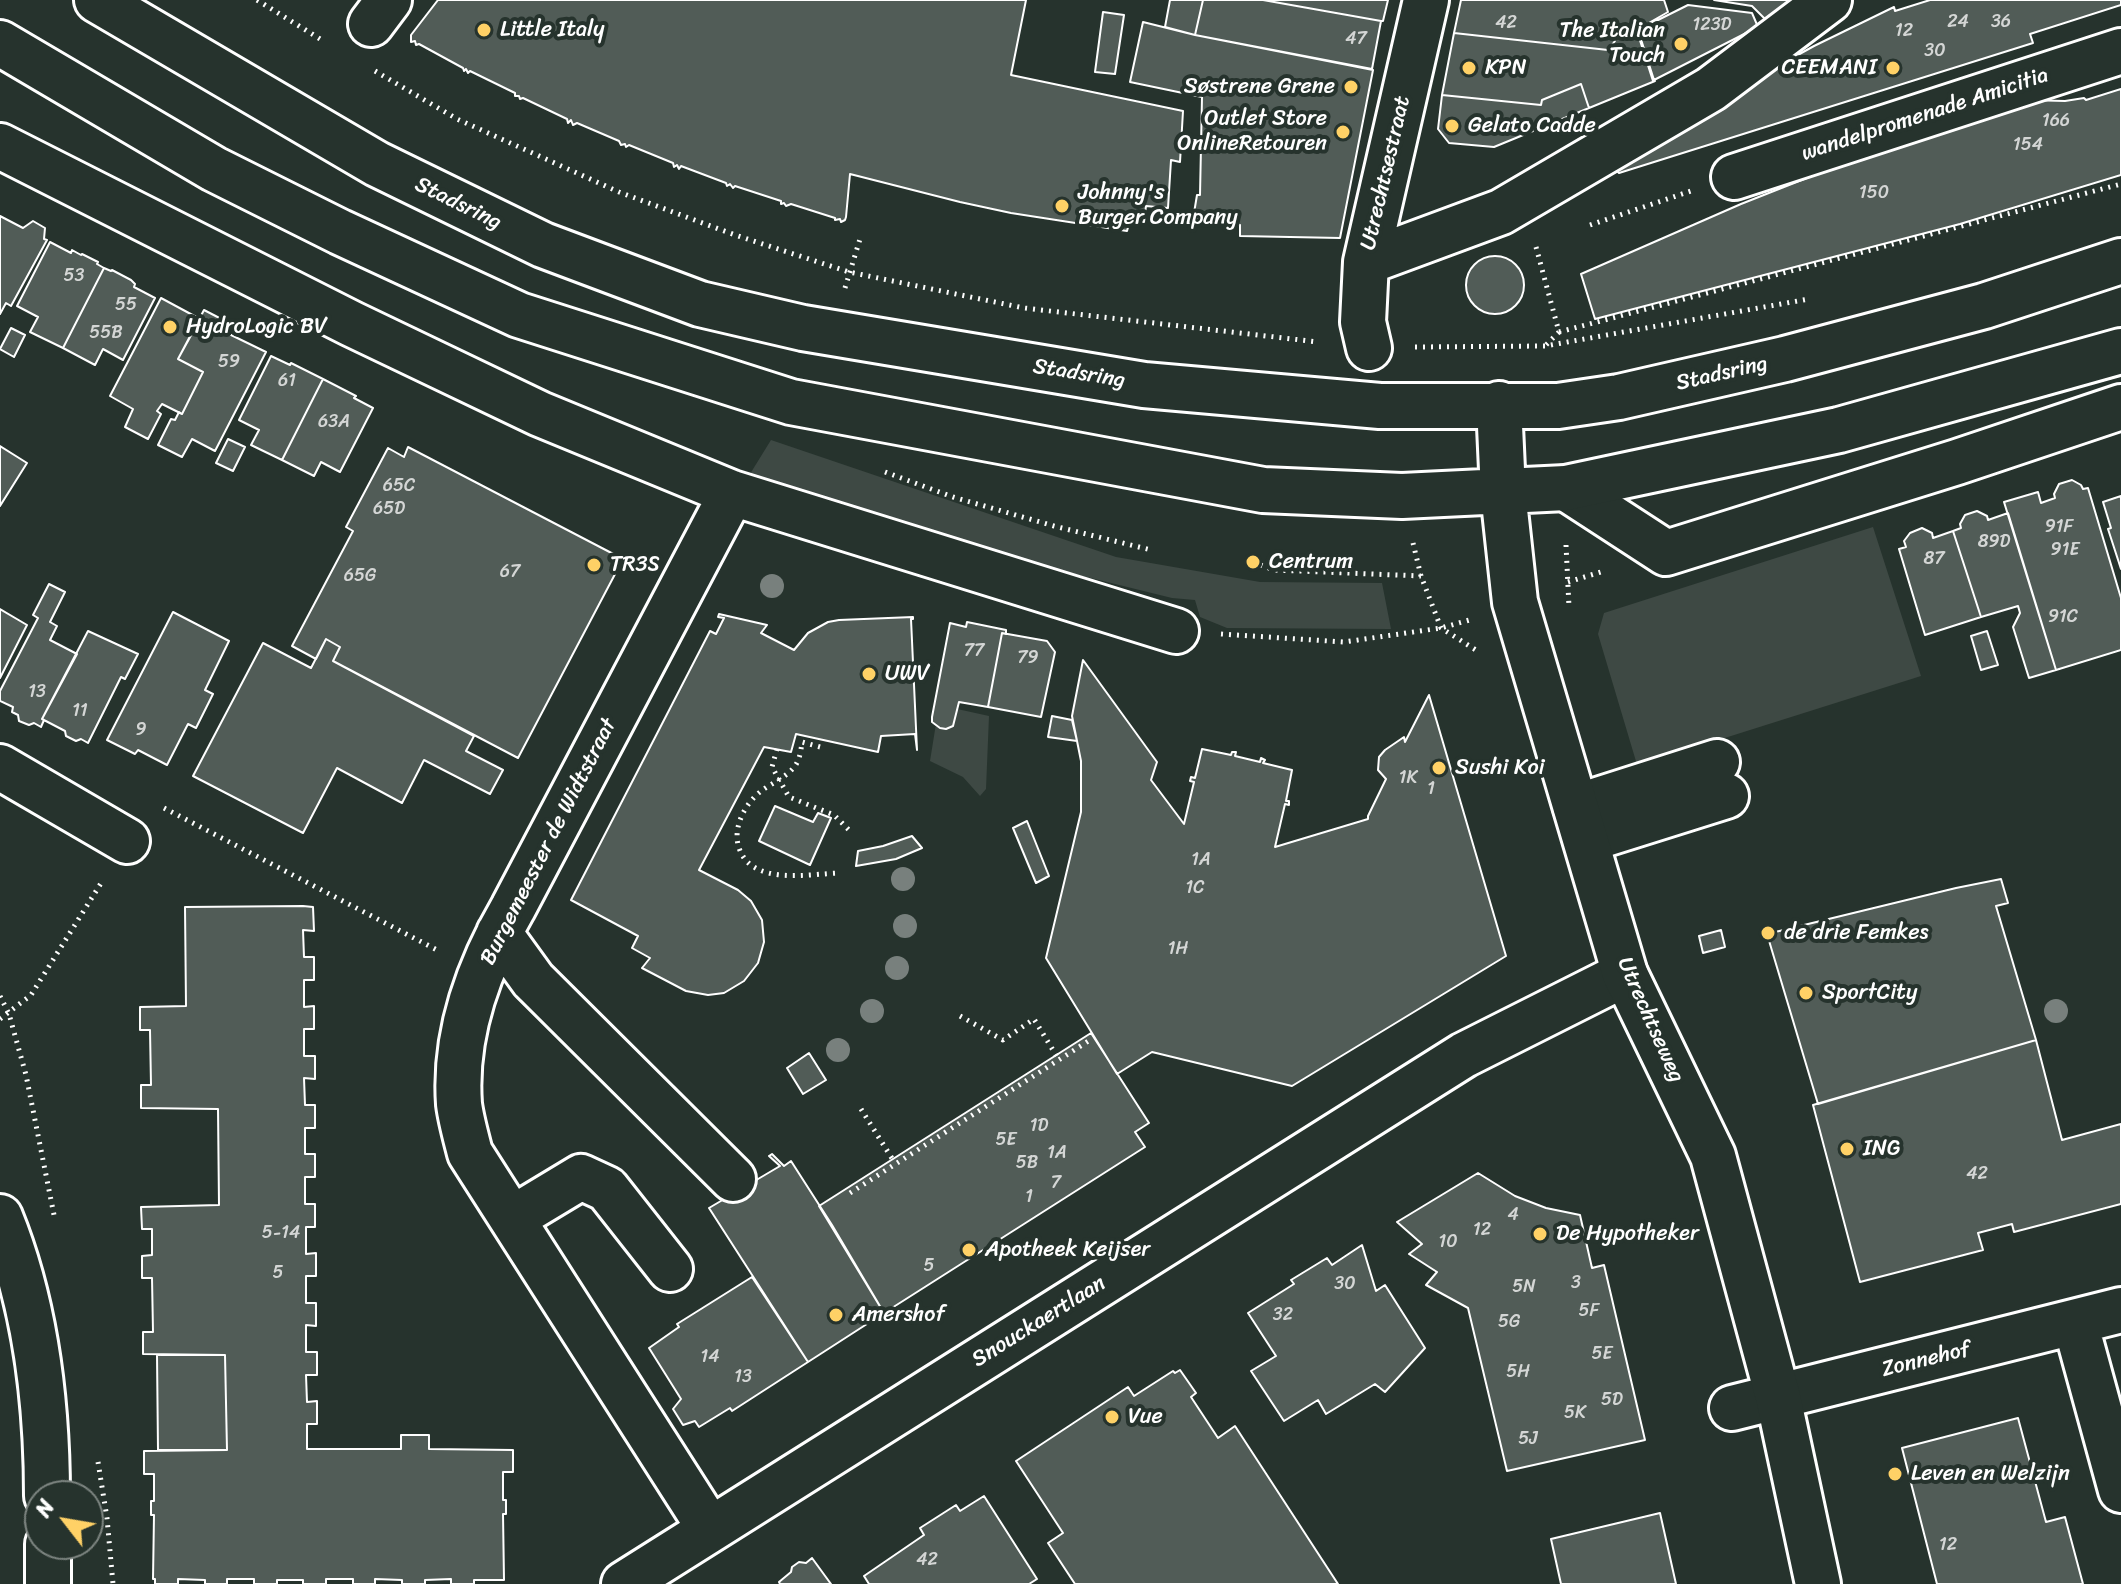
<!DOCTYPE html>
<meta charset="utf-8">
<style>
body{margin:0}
#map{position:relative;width:2121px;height:1584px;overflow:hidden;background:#26332d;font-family:Sriracha,sans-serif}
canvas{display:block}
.north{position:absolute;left:24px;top:1480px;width:80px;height:80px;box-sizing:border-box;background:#26332d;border:2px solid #7d8581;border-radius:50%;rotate:301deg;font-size:22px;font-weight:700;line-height:32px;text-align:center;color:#fff}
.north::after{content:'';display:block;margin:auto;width:28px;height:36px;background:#ffd166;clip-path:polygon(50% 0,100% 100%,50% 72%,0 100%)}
</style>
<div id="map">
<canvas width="2121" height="1584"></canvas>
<div class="north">N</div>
</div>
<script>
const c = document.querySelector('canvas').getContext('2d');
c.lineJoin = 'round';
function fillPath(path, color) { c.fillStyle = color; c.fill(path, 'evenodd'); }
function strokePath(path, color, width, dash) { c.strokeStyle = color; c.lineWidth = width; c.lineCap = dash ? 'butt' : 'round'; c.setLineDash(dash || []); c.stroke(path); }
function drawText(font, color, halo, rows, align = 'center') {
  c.font = font + ' Sriracha,sans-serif'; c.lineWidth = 8; c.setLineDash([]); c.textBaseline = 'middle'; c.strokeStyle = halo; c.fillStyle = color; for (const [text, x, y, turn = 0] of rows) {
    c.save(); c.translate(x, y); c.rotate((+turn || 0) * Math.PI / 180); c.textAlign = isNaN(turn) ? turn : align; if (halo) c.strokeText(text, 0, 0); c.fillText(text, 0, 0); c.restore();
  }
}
const green = new Path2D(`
 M771,440L1116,557L1260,582L1382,583L1391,629L1227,628L1200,617L1195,600L1172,598L965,547L750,474Z
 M1873,527L1921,676L1712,742L1638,768L1598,634L1604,613Z
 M939,705L989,716L986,789L980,796L963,777L930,761Z`);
const building = new Path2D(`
 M438,0H1026L1011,75L1183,111L1180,162L1171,160L1168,208L1146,206L1144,222L1130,220L1127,231L1011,213L960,202L850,174L846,217L845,220L841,222L840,219L835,220V218L791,204L786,206L784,203L781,204V201L735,186L733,188L730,184L727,186L726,183L681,166L679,169L677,165L674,167L673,163L629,145L626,147L625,144L621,145L619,141L577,123L573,125L571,120L568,123L567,119L523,98L520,99L519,96H515V93L470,71L468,73L466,69L464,71L463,68L419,44L416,45L415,41L411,42V35Z
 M1170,0H1203L1195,35L1165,27Z
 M1203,0H1263L1381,21L1372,69L1195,35Z
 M1263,0H1388L1383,21H1381Z
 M1461,0H1664L1668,12L1640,28L1616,29L1615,41L1608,50L1454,33Z
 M1714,0H1793L1771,25L1752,6Z
 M1930,0H2121V5L2030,34L2033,43L1619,173L1617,171L1637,156L1767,72L1814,46L1894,7L1895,11Z
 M1688,5L1752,13L1758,27L1654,80L1638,30Z
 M1103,12L1124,15L1115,74L1095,72Z
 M1143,22L1195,35L1373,70L1340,238L1240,236V225L1218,220L1216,224L1193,219L1197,195H1200L1202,97L1130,82Z
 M1636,28L1653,81H1655L1589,108L1581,84L1542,100L1541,105L1442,95L1454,33L1608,50L1615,41L1616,29Z
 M1581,84L1589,108L1494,147L1449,143L1438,129L1442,95L1541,105L1542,100Z
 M2121,89V175L1960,224L1595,319L1581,274L1741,204L1827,170L2027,100L2065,101L2084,98L2086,100Z
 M0,216L23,228L33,221L45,228L44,239L47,240L11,306L6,303L0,314Z
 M50,242L71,253L72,250L81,255L82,254L98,262L97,264L104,268L63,348L30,332L38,317L17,306Z
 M1466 285a29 29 0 1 1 58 0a29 29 0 1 1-58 0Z
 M104,268L111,271L112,270L131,280L135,284L134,287L155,298L123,360L103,349L95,365L63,348Z
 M161,298L200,319L178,359L203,372L182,414L162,404L157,411L161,414L148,439L125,427L133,409L110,396Z
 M204,310L231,324L227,333L266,352L215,451L192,439L182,457L158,445L171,419L175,420L179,412L182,414L203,372L178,359Z
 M11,328L25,335L14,357L0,349Z
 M271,356L290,365L291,363L323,379L282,460L251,445L259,430L239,420Z
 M323,379L356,396L354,398L373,408L340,472L321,462L314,476L282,460Z
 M228,439L245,447L233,471L216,463Z
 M0,446L27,463L0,506Z
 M408,447L623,559L518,758L333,661L340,647L326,639L316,659L292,646L353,531L346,527L388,448L404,457Z
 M2072,480L2081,485L2083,489L2088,488L2121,598V650L2056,670L2004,502L2038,492L2041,503L2055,498L2054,494L2059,484Z
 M2121,496V569L2108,529L2111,528L2103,502Z
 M1977,511L1987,516L1988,520L2008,513L2056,670L2029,678L2013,627L2020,613L2018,606L1981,617L1953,531L1961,528L1960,524L1965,515Z
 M1922,528L1932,533L1933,538L1953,531L1981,617L1925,635L1899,549L1906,547L1904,541L1910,533Z
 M49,584L65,592L50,622L57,626L50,640L77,654L42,719L44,720L41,727L34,723L29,725L19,721L18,715L12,712L13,707L0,701V691L38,618L33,615Z
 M0,609L27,625L0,678Z
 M173,612L229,641L205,690L213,694L196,728L188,724L167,765L138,750L135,754L107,740Z
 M719,614L767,625L761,633L794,650L808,633L828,622L839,620L913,617V619H911L917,750L915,734L881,736L878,752L796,734L791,752L764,747L699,870L738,890L751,901L762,920L764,942L758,963L744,981L724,993L708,995L686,991L642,968L650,958L632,948L638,936L571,900L710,631L716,634L724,618L718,617Z
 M967,622L1006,630V634L1002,633L988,707L959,702L953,726L946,729L940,728L932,722V717L950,623L966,627Z
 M88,631L138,654L125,679L121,677L88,743L81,739L76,741L66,736L65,731L42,719Z
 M1987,631L1998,665L1981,670L1971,636Z
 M1002,633L1047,641L1055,652L1041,717L988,707Z
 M326,639L340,647L333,661L474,736L466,751L503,770L490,794L424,760L402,803L337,768L303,833L193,776L263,643L311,668Z
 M1083,660L1157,762L1151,780L1184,824L1194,782L1190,781L1191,777L1195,778L1202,749L1231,755L1232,752H1236L1235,756L1260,762L1261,758L1265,760L1263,763L1292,770L1286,801H1289V805L1285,804L1275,847L1368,819V816L1386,779L1378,770L1379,757L1385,750L1404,737L1405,742L1429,695L1506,956L1292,1086L1152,1052L1117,1074L1046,958L1081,812V761L1072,716Z
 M1052,716L1072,720L1077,741L1048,737Z
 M775,806L813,822L818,813L831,818L810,865L759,841Z
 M1027,821L1049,876L1036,883L1013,828Z
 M912,836L922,848L896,859L856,866L858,851L883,846Z
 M2001,879L2008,903L1996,906L2036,1040L1818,1104L1767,934L1956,888Z
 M303,906L313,907L314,931L303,930L304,957H314V980H304V1007L314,1006V1029H304V1056H315V1079L304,1078L305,1105H315V1128H305V1154H315V1177H305V1204H315V1227H306V1254L316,1253V1276H306V1303H316V1326L306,1325V1352H317V1375H306L307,1402L317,1401V1424H307V1449H401V1435H429V1449L513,1450V1472H503V1500H506V1514H503L504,1580H474V1584H451V1579L425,1580V1584H402V1580L375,1579V1584H353V1579H326V1584H303V1580H277V1584H254V1579H227V1584H205V1580L178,1579V1584H155V1579H153L154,1515H151V1501H154V1474H144V1451L227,1450L225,1355L143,1354V1332H153L152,1278H142V1256L152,1255V1229H142L141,1207L219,1205L218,1109L141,1108V1085H151L150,1030H140V1007L186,1006L185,907Z
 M1721,930L1725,947L1703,953L1699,936Z
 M1091,1033L1149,1123L1135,1132L1145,1147L884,1313L819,1206Z
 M2036,1040L2062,1140L2121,1124V1204L2014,1232L2012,1224L1978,1233L1983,1250L1860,1282L1813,1105Z
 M809,1053L826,1080L803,1094L787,1068Z
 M772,1154L784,1166L791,1161L832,1225L884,1313L808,1362L709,1208L780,1166L769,1156Z
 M1478,1173L1515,1196L1546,1208L1580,1215L1592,1268L1604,1265L1645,1440L1507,1471L1468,1308L1426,1285L1437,1272L1409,1254L1422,1244L1397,1222Z
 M1362,1245L1376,1291L1385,1285L1425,1348L1385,1392L1375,1384L1326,1414L1318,1400L1284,1421L1251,1371L1276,1356L1248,1313L1294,1284L1291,1280L1327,1258L1332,1265Z
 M752,1277L808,1362L732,1411L730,1408L699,1427L695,1421L683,1425L673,1409L681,1399L649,1348L679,1327L677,1324Z
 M157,1355H225L227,1450H158Z
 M1180,1370L1196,1393L1191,1397L1218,1438L1235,1426L1338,1584H1075L1048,1543L1063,1533L1016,1461L1128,1387L1134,1396L1173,1371L1175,1373Z
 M2018,1418L2046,1522L2065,1517L2083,1584H1937L1902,1448Z
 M984,1496L1037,1579L1029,1584H869L864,1576L924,1535L920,1528L956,1505L960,1511Z
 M1660,1513L1676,1584H1561L1551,1539Z
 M812,1558L831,1584H780L779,1582L791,1572L792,1567L799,1562L806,1563Z`);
const path = new Path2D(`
 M257,0L325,42
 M375,71L457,119L619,192L735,235L849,272L1024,308L1318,342
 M1590,225L1691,191
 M1536,247L1559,332L1546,345
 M845,288L860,239
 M1559,332L2121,184
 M1415,347L1545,346L1809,299
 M885,472L953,497L1054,526L1151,550
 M1413,543L1421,576L1441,628L1479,652
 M1566,545L1569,607
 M1253,562L1274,570L1421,576
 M1568,582L1604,571
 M1221,634L1344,642L1441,628L1473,619
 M820,747L802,742C801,750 800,759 795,766C786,778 771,783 760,792C745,804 732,828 739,848C752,886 807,874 840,873
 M777,749L772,767L789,797L834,815L850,831
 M164,808L439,951
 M0,996L9,1014L26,1075L55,1220
 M960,1016L1003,1040L1034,1019L1059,1060
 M0,1019L31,995L103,880
 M861,1109L893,1160
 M850,1193L1090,1040
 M98,1462L107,1518L113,1584`);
const minor = new Path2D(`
 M371,24L389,0
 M0,146L352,324L540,414L732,493L1176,631
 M1734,177L2121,51
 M1366,262L1501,212L1711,89L1829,0
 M1369,348L1363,322L1366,262L1426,0
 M1566,488L1666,553L1957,462L2121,407
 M0,767L127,841
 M1576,807L1717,762
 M1586,840L1726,796
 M499,933L533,980L733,1179
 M513,1218L581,1177L607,1189L670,1269
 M2075,1322L2121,1490
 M1732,1408L2121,1310
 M710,1529L470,1153C466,1137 461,1120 459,1104C454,1034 478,968 513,908L732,493
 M624,1584L1464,1055L1625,974`);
const major = new Path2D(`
 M97,0L377,164L543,245L700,304L803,328L1144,385L1380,406H1558L1619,397L1785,359L1984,306L2121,261
 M0,43L214,169L340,232L519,315L791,402L1263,490L1402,496L1566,488L1839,430L2121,351
 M1499,404L1503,492L1515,602L1625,974L1713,1156L1778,1397L1818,1584
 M0,1217C35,1303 47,1404 47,1496
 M48,1544V1584`);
const trees = [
 [772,586],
 [903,879],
 [905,926],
 [897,968],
 [872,1011],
 [2056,1011],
 [838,1050]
];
const markers = [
 [484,30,8,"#ffd166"],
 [1681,44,8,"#ffd166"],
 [1469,68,8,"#ffd166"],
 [1893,68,8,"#ffd166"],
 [1351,87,8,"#ffd166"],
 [1452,126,8,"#ffd166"],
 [1343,132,8,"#ffd166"],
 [1062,206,8,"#ffd166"],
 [170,327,8,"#ffd166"],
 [1253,562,8,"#ffd166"],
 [594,565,8,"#ffd166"],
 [869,674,8,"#ffd166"],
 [1439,768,8,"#ffd166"],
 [1768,933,8,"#ffd166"],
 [1806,993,8,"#ffd166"],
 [1847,1149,8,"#ffd166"],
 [1540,1234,8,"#ffd166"],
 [969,1250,8,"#ffd166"],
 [836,1315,8,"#ffd166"],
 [1112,1417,8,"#ffd166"],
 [1895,1474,8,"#ffd166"]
];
const numberNames = [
 ["24",1958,22],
 ["36",2001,22],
 ["42",1506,23],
 ["123D",1712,25],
 ["12",1904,31],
 ["47",1356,39],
 ["30",1935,51],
 ["166",2056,121],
 ["154",2028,145],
 ["150",1874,193],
 ["53",74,276],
 ["55",126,305],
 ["55B",106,333],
 ["59",229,362],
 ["61",287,381],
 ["63A",334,422],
 ["65C",399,486],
 ["65D",389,509],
 ["91F",2059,527],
 ["89D",1994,542],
 ["91E",2065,550],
 ["87",1934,559],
 ["67",510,572],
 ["65G",360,576],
 ["91C",2063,617],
 ["77",974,651],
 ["79",1028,658],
 ["13",37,692],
 ["11",80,711],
 ["9",141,730],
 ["1K",1408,778],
 ["1",1431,789],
 ["1A",1201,860],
 ["1C",1195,888],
 ["1H",1178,949],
 ["1D",1039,1126],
 ["5E",1006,1140],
 ["1A",1057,1153],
 ["5B",1027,1163],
 ["42",1977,1174],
 ["7",1056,1183],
 ["1",1029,1197],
 ["4",1513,1215],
 ["12",1482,1230],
 ["5-14",281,1233],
 ["10",1448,1242],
 ["5",929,1266],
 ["5",278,1273],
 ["3",1576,1283],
 ["30",1345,1284],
 ["5N",1524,1287],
 ["5F",1589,1311],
 ["32",1283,1315],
 ["5G",1509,1322],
 ["5E",1602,1354],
 ["14",710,1357],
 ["5H",1518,1372],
 ["13",743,1377],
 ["5D",1612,1400],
 ["5K",1575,1413],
 ["5J",1528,1439],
 ["12",1948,1545],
 ["42",927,1560]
];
const poiNames = [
 ["Little Italy",500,30],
 ["The Italian",1665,31,"right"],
 ["Touch",1665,56,"right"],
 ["KPN",1485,68],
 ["CEEMANI",1877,68,"right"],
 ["Søstrene Grene",1335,87,"right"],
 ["Outlet Store",1327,119,"right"],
 ["OnlineRetouren",1327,144,"right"],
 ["Gelato Cadde",1468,126],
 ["Johnny's",1078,193],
 ["Burger Company",1078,218],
 ["HydroLogic BV",186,327],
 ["Centrum",1269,562],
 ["TR3S",610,565],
 ["UWV",885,674],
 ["Sushi Koi",1455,768],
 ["de drie Femkes",1784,933],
 ["SportCity",1822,993],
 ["ING",1863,1149],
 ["De Hypotheker",1556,1234],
 ["Apotheek Keijser",985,1250],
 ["Amershof",852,1315],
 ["Vue",1128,1417],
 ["Leven en Welzijn",1911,1474]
];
const streetNames = [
 ["wandelpromenade Amicitia",1925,115,-18],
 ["Utrechtsestraat",1386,173,-77],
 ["Stadsring",458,204,26],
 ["Stadsring",1079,374,9],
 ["Stadsring",1722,374,-13],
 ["Burgemeester de Widtstraat",549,842,-63],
 ["Utrechtseweg",1650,1020,66],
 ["Snouckaertlaan",1039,1322,-32],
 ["Zonnehof",1926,1360,-14]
];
fillPath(green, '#3e4944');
fillPath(building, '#515c57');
strokePath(building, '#fff', 2);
strokePath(minor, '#fff', 50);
strokePath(major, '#fff', 50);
strokePath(path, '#fff', 5, [2, 6]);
strokePath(minor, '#26332d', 44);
strokePath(major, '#26332d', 44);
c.fillStyle = '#78807d';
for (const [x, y] of trees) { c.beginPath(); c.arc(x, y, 12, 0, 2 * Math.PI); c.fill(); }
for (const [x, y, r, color] of markers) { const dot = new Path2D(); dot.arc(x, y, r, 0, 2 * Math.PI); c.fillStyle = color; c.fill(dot); strokePath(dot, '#26332d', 3); }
drawText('18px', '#d4d6d5', null, numberNames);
drawText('22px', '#fff', '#26332d', poiNames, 'left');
drawText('22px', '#fff', '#26332d', streetNames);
</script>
